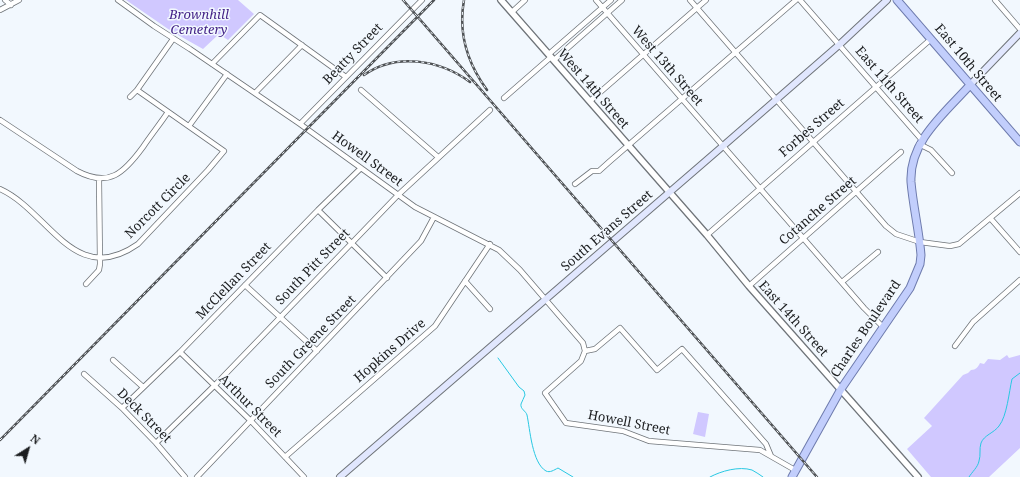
<!DOCTYPE html>
<style>
body{margin:0}
#map{position:relative;width:1020px;height:477px;overflow:hidden;background:#f2f8fe;font-family:"Noto Serif",serif}
canvas{display:block}
.north{position:absolute;left:8px;top:429px;width:40px;height:40px;-webkit-text-stroke:3px #f2f8fe;paint-order:stroke;rotate:37deg;font-size:11px;font-weight:700;line-height:16px;text-align:center;color:#1b1d1f}
.north::after{content:'';display:block;margin:auto;width:14px;height:18px;background:#1b1d1f;clip-path:polygon(50% 0,100% 100%,50% 72%,0 100%)}
</style>
<div id="map">
<canvas width="1020" height="477"></canvas>
<div class="north">N</div>
</div>
<script>
const c = document.querySelector('canvas').getContext('2d');
c.lineJoin = 'round';
function fillPath(path, color) { c.fillStyle = color; c.fill(path, 'evenodd'); }
function strokePath(path, color, width, dash) { c.strokeStyle = color; c.lineWidth = width; c.lineCap = dash ? 'butt' : 'round'; c.setLineDash(dash || []); c.stroke(path); }
function drawText(font, color, halo, rows, align = 'center') {
  c.font = font + ' "Noto Serif",serif'; c.lineWidth = 3; c.setLineDash([]); c.textBaseline = 'middle'; c.strokeStyle = halo; c.fillStyle = color; for (const [text, x, y, turn = 0] of rows) {
    c.save(); c.translate(x, y); c.rotate((+turn || 0) * Math.PI / 180); c.textAlign = isNaN(turn) ? turn : align; if (halo) c.strokeText(text, 0, 0); c.fillText(text, 0, 0); c.restore();
  }
}
const green = new Path2D(`
 M126,0H238L254,14L228,40L219,34L203,49L171,31Z
 M1007,355L1009,358L1020,355V448L989,477H931L907,449L932,426L924,418L963,375L968,373L971,370C976,370 978,367 980,363L984,364L988,359L1000,360Z
 M698,412L709,414L705,437L693,434Z`);
const stream = new Path2D(`
 M498,358L519,387L524,391L525,395C524,398 522,401 521,404C520,409 526,411 527,415C530,429 532,463 546,471C550,473 554,470 558,468L573,477
 M710,477C721,471 739,466 752,470C756,472 760,475 763,477
 M969,477C972,472 978,467 979,461C981,455 979,449 981,443C984,435 994,433 999,426C1007,416 1009,392 1012,379L1020,373`);
const minor = new Path2D(`
 M5,0L11,5
 M118,0L154,26L190,49L300,124L415,207L499,250L520,270L583,343L585,351L581,361L545,393L566,423L623,431L649,441L760,450L795,470
 M596,0L864,308L883,327
 M690,0L886,226L896,234L920,242L950,246L959,244L1020,193
 M800,0L922,140
 M995,0L1020,29
 M0,10L19,0
 M512,12L525,0
 M549,54L611,0
 M554,60L622,0
 M212,64L260,15L346,77
 M361,90L438,157
 M255,93L302,45
 M130,97L137,90L173,39
 M504,98L551,57
 M590,101L706,0
 M0,120L77,171C109,188 124,173 143,147C151,135 160,124 168,112
 M300,124L422,0
 M189,126L227,74
 M919,144L931,150L952,173
 M575,184L592,171H599L609,162L796,0
 M0,189C49,211 74,289 138,244L208,170L224,151L137,90
 M318,210L387,278
 M991,219L1020,252
 M707,235L931,39
 M465,281L490,309
 M842,282L878,252
 M86,284L99,270L100,264L99,178
 M245,285L317,351
 M749,286L901,152
 M955,346L973,322L1020,280
 M585,351L595,349L620,328L657,370L682,349L766,444L771,456
 M180,352L251,421L304,477
 M113,360L143,387
 M84,374L122,408L156,443L185,477
 M122,408L180,352L318,210L361,168
 M156,443L215,385L398,195L490,110
 M285,457L435,326L490,244
 M197,477L421,241L434,217`);
const tertiary = new Path2D(`
 M501,0L707,235L749,286L918,477`);
const secondary = new Path2D(`
 M970,85L1020,33
 M340,477L723,146L839,45L887,0`);
const primary = new Path2D(`
 M897,0L1020,142
 M792,477L841,389L910,288L920,264L921,255C919,230 913,206 911,182C909,141 945,113 970,85`);
const rail = new Path2D(`
 M403,0L817,477
 M464,0C458,33 468,64 487,90
 M364,75C396,52 440,60 470,82
 M0,440L434,0`);
const parkNames = [
 ["Brownhill",199,15],
 ["Cemetery",199,30]
];
const streetNames = [
 ["Beatty Street",353,54,-46],
 ["East 10th Street",968,63,50],
 ["West 13th Street",667,66,49],
 ["East 11th Street",889,85,49],
 ["West 14th Street",593,89,49],
 ["Forbes Street",812,128,-41],
 ["Howell Street",367,159,36],
 ["Norcott Circle",158,206,-45],
 ["Cotanche Street",818,211,-41],
 ["South Evans Street",607,231,-41],
 ["South Pitt Street",313,267,-46],
 ["McClellan Street",234,281,-46],
 ["East 14th Street",793,319,48],
 ["Charles Boulevard",866,329,-56],
 ["South Greene Street",311,342,-46],
 ["Hopkins Drive",390,351,-41],
 ["Arthur Street",250,406,45],
 ["Deck Street",144,416,45],
 ["Howell Street",629,423,11]
];
fillPath(green, '#d0c8ff');
strokePath(stream, '#29c8e2', 1);
strokePath(minor, '#6f7479', 6);
strokePath(tertiary, '#6f7479', 8);
strokePath(secondary, '#6f7479', 8);
strokePath(primary, '#6e7bad', 9);
strokePath(minor, '#fff', 4.5);
strokePath(tertiary, '#fff', 5.5);
strokePath(secondary, '#e1e7fe', 6);
strokePath(primary, '#c2cefc', 7);
strokePath(rail, '#4f5255', 2.5);
strokePath(rail, '#f2f8fe', 1, [3]);
drawText('italic 13px', '#442388', '#f2f8fe', parkNames);
drawText('13px', '#1b1d1f', '#f2f8fe', streetNames);
</script>
